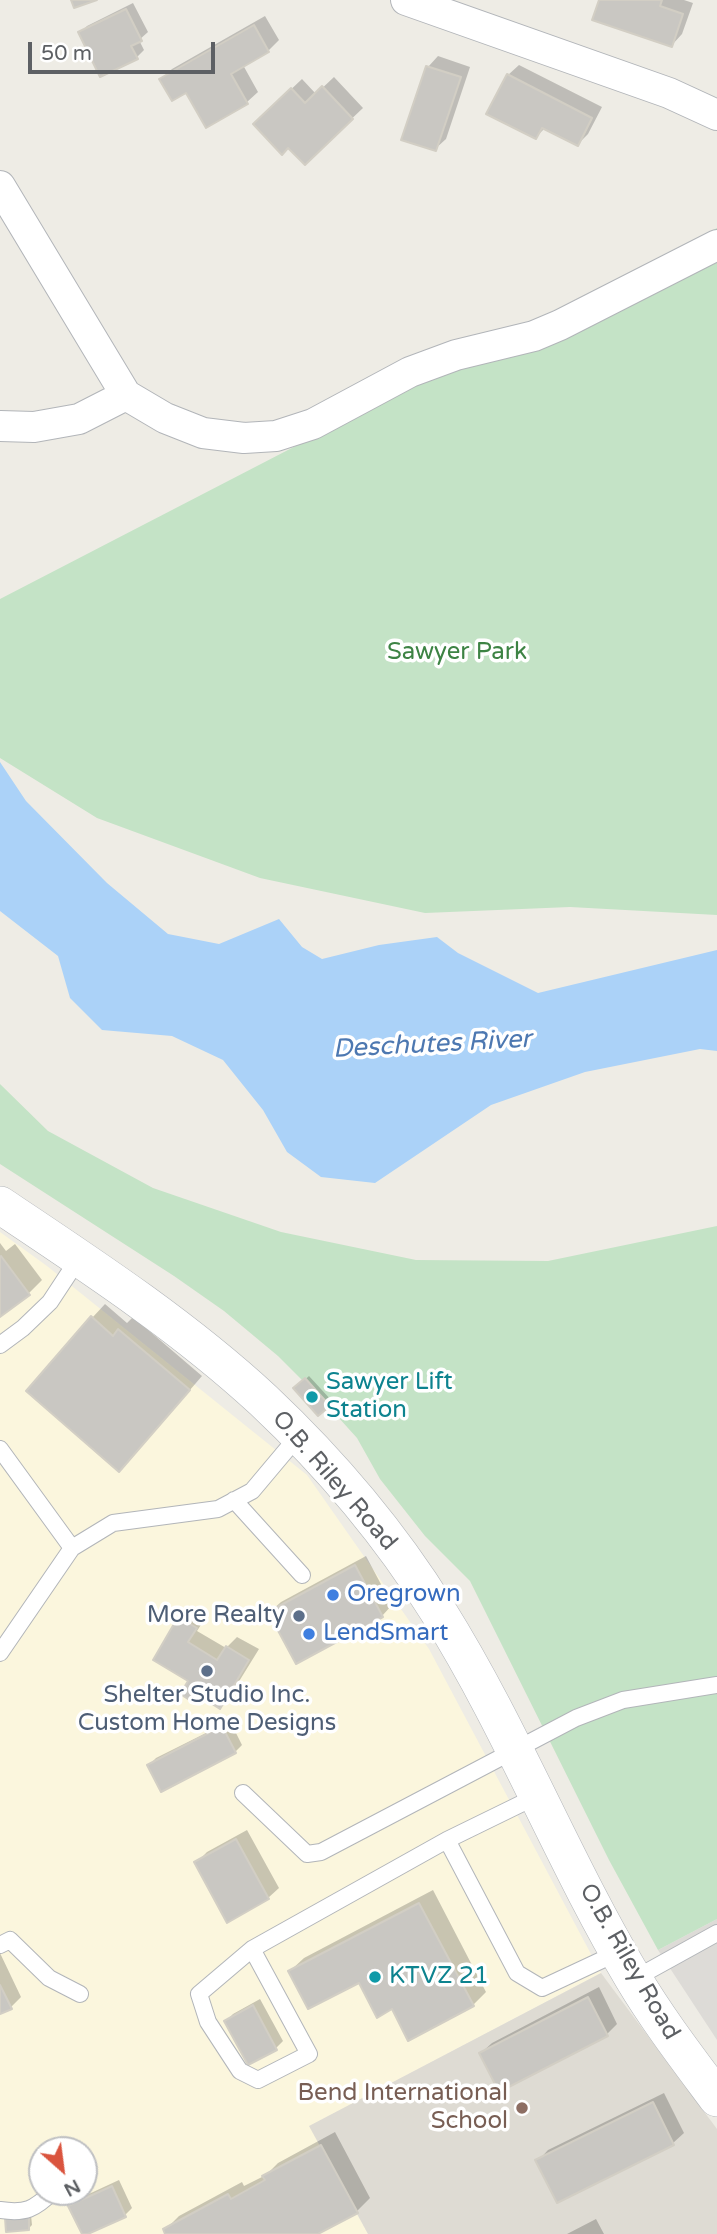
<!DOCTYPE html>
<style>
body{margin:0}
#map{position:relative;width:717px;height:2234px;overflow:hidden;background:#eeece5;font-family:"Varela Round",sans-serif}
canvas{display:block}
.north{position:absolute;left:28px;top:2136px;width:70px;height:70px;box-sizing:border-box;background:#fff;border:2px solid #bebfc1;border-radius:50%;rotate:152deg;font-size:19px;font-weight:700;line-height:28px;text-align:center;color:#5d6064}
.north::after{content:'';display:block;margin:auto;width:24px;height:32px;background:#da543e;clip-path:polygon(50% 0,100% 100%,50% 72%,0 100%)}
.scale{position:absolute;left:28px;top:42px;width:187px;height:32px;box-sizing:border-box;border:4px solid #5d6064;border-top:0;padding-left:9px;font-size:21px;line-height:24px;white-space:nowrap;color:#5d6064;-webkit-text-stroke:5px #fff;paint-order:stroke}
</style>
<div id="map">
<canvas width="717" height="2234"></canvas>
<div class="north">N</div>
<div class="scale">50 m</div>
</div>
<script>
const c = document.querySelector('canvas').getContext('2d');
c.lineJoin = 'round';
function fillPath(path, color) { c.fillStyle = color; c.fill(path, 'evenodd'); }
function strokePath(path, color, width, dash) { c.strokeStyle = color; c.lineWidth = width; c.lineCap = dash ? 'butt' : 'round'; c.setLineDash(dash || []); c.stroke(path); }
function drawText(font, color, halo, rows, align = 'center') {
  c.font = font + ' "Varela Round",sans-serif'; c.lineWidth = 7; c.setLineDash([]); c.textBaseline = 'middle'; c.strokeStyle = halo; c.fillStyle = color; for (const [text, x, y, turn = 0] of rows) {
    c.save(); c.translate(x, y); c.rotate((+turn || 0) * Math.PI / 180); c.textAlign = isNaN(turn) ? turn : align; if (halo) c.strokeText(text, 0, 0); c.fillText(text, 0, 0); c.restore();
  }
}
const commercial = new Path2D(`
 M0,1232L47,1266L307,1475L429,1649L601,1973L310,2126L368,2234H0ZM42,2150H84V2192H42Z`);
const industrial = new Path2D(`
 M717,1919V2040L658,1950Z`);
const education = new Path2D(`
 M601,1973L717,2129V2234H368L309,2126Z`);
const green = new Path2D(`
 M717,228V915L570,907L425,913L260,878L97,818L0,758V599Z
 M0,1084L48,1131L153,1188L281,1232L416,1260L548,1261L717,1226V1919L658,1950L609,1860L470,1581L425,1536L380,1479L357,1438L329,1407L278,1356L224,1311L174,1276L0,1164Z`);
const water = new Path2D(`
 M0,762L26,801L107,883L168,934L219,944L279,919L302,947L322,959L379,945L437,937L458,953L538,993L717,950V1051L700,1049L585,1072L491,1105L375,1183L321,1177L287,1152L263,1110L223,1060L172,1036L102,1030L70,998L58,956L0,911Z`);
const shadow = new Path2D(`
 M601,0H684L693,3L682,34L672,45Z
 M133,3L148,32L139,40L144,50L137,57L80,33L87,26Z
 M265,16L279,40L268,51L243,65L258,92L247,102L206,126L187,91L161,79L172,69Z
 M438,56L470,67L446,139L435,149L428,67Z
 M519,65L602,107L588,134L578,144L545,128L536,137L508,75Z
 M334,77L363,108L305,163L288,146L265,114L302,79L316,94Z
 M0,1243L6,1251L15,1244L42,1280L29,1293L0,1315Z
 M105,1304L127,1323L133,1317L202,1376L133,1456L92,1318Z
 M309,1376L332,1401L319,1413L296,1388Z
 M366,1556L392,1605L382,1616L270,1612L281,1602Z
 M190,1608L206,1617L197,1631L226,1648L237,1637L259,1649L230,1696L219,1707L191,1680L180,1618Z
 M230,1721L242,1745L235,1752L149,1765L156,1758Z
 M247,1830L279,1888L268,1898L196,1863L207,1852Z
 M433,1890L486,1992L473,2005L393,2007L359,1980L290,1971L304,1958Z
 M0,1953L21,1997L11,2007L0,2012Z
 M599,1987L617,2024L607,2034L481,2053L492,2043Z
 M260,1999L283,2041L276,2048L226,2021L233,2014Z
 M664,2093L684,2133L673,2143L558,2201L538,2161L548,2150Z
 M335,2132L370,2198L357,2211L315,2234H167L165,2230L179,2216L242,2182L244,2186L266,2175L278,2163Z
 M119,2180L132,2208L125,2215L84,2234L71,2206L78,2199Z
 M31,2215L32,2225L29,2228L7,2230Z
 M596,2219L604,2234H567Z`);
const building = new Path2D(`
 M71,0H97L74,8Z
 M599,0H662L660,6L683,14L672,47L592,20Z
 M126,9L142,41L131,46L138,59L100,77L78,32Z
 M254,25L269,52L231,74L248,104L206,128L186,93L172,101L159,79Z
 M426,66L461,77L436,151L401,140Z
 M507,74L592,118L578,146L542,128L536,139L486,114Z
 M322,86L353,119L305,165L288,148L282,155L253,124L291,88L305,103Z
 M1,1256L30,1295L0,1317V1257Z
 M91,1316L113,1336L118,1329L190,1390L119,1472L26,1391Z
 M305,1378L330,1406L318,1416L293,1388Z
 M355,1565L383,1617L296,1664L268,1612Z
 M178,1617L197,1628L188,1642L217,1660L226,1646L249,1660L220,1709L201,1697L196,1704L180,1694L188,1681L153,1660Z
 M222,1726L236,1753L161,1792L147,1765Z
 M236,1839L269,1899L227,1923L194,1862Z
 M419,1903L474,2006L408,2041L392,2009L377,2018L359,1983L308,2009L288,1971Z
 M0,1985L12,2009L0,2014Z
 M588,1997L608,2036L499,2092L479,2053Z
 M253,2005L277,2050L248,2065L224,2021Z
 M653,2102L674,2145L557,2203L535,2160Z
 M321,2145L358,2213L318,2234H165L163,2229L228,2194L231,2199L265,2180L262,2176Z
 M112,2186L126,2217L88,2234H82L68,2206Z
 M29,2217V2230L6,2232L5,2218Z`);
const service = new Path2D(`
 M0,1345L23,1328L50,1302L79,1258
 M0,1449L72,1548
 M234,1500L302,1575
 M0,1653L72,1548L113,1523L218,1509L252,1491L299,1435
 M243,1793L307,1854L321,1852L576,1718L623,1700L717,1685
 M447,1840L517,1973L542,1988L619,1952
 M0,1945L10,1940L49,1978L80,1994
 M252,1949L309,2054L258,2080L240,2071L208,2022L199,1994L252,1949L447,1840L537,1796
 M634,1979L717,1933
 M0,2210C27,2214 33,2209 53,2192`);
const minor = new Path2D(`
 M406,0L669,93L717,115
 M0,186L126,395L165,418L203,433L244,438L276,436L313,424L410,372L456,355L534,336L560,325L717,245
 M0,426L34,427L79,419L126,395`);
const tertiary = new Path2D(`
 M0,1205C90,1265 183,1326 263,1400C330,1463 390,1534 438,1611C512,1729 562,1859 633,1978C658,2020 688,2059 717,2098`);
const markers = [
 [312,1397,7,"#0f9aa8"],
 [333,1595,7,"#3f7fe0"],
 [299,1616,7,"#5c6f8a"],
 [309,1634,7,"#3f7fe0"],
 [207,1671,7,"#5c6f8a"],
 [375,1977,7,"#0f9aa8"],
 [522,2108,7,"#8d6e63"]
];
const parkNames = [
 ["Sawyer Park",457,653]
];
const cultureNames = [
 ["Sawyer Lift",326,1383],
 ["Station",326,1411],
 ["KTVZ 21",389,1977]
];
const streetNames = [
 ["O.B. Riley Road",334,1481,49],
 ["O.B. Riley Road",629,1962,60]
];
const shopNames = [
 ["Oregrown",347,1595],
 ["LendSmart",323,1634]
];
const serviceNames = [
 ["More Realty",285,1616],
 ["Shelter Studio Inc.",207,1696,"center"],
 ["Custom Home Designs",207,1724,"center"]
];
const educationNames = [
 ["Bend International",508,2094],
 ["School",508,2122]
];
const waterNames = [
 ["Deschutes River",432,1045,-3]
];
fillPath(commercial, '#fbf6dd');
fillPath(industrial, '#dddbd7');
fillPath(education, '#dedbd3');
fillPath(green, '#c4e3c6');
fillPath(water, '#abd2f8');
fillPath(shadow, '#0003');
fillPath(building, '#c9c7c2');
strokePath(building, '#d2cec4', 2);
strokePath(service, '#b2b5b9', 18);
strokePath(minor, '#b2b5b9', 32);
strokePath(tertiary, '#b2b5b9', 38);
strokePath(service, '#fff', 16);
strokePath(minor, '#fff', 30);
strokePath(tertiary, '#fff', 37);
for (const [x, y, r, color] of markers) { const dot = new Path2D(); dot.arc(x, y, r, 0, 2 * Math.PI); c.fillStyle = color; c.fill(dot); strokePath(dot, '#fff', 2.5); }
drawText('24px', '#3d8344', '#fff', parkNames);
drawText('24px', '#0d838f', '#fff', cultureNames, 'left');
drawText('24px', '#5d6064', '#fff', streetNames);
drawText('24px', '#366cbe', '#fff', shopNames, 'left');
drawText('24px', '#4e5e75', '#fff', serviceNames, 'right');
drawText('24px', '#785e54', '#fff', educationNames, 'right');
drawText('italic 26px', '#4d78b1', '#fff', waterNames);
</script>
